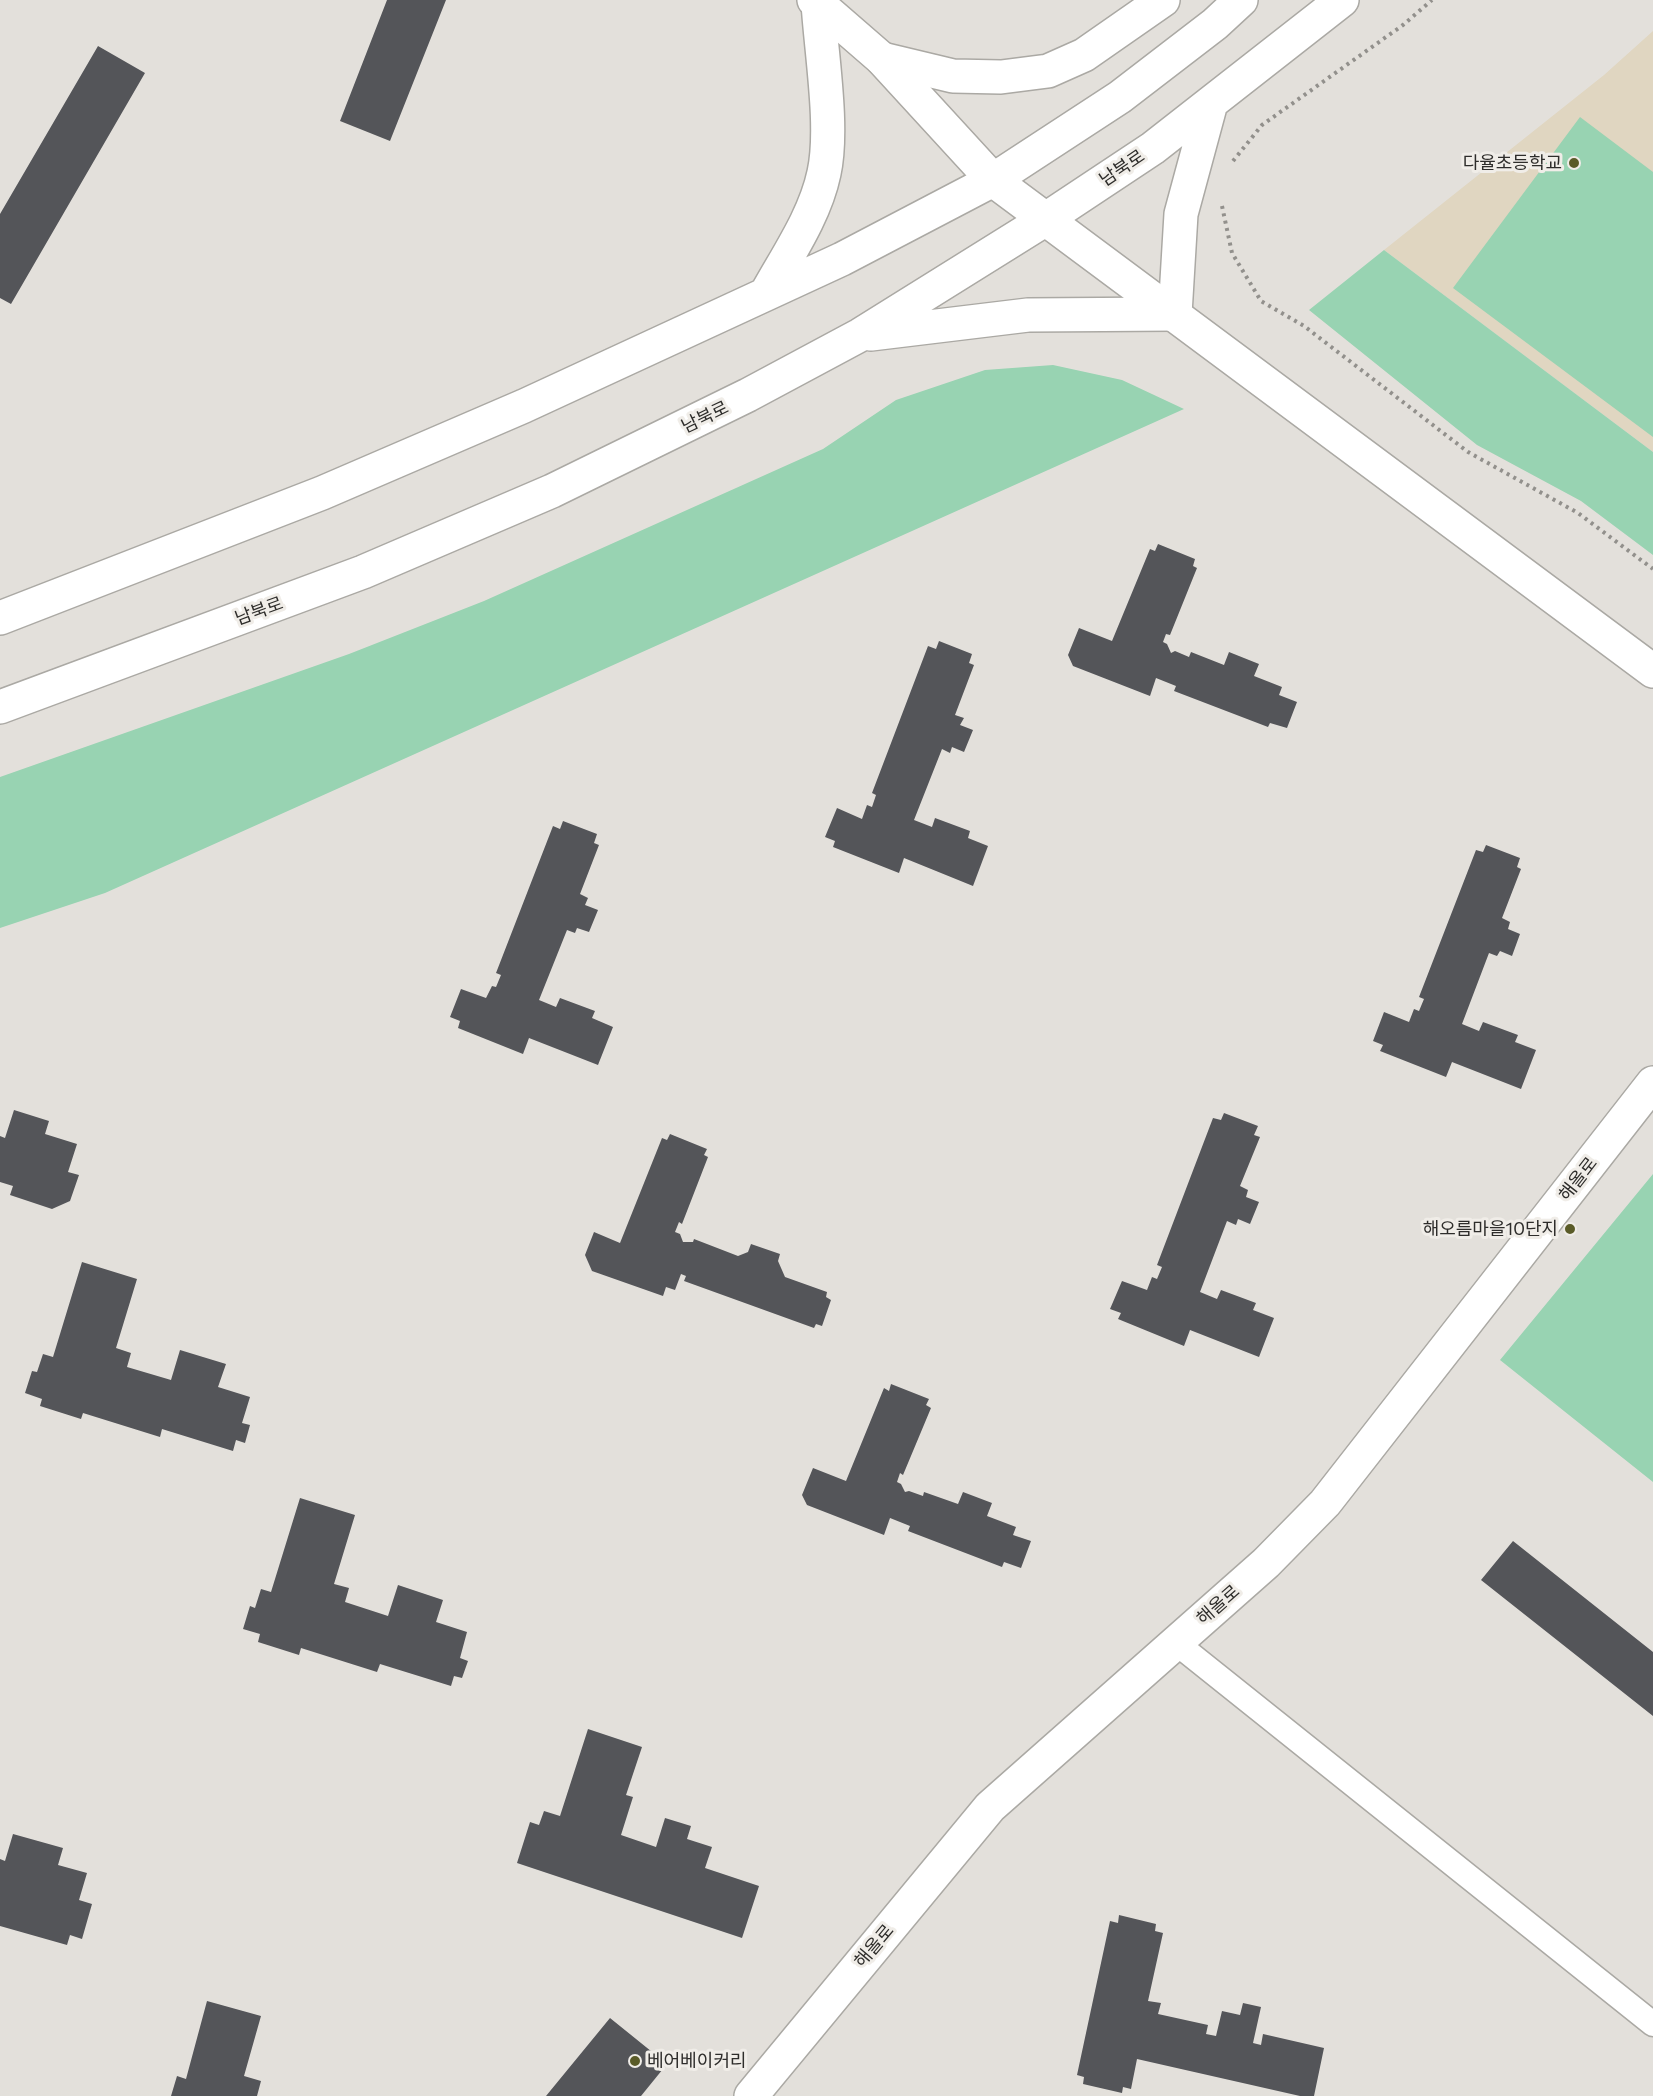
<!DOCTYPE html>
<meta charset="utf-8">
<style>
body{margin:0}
canvas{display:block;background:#e3e0db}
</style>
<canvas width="1653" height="2096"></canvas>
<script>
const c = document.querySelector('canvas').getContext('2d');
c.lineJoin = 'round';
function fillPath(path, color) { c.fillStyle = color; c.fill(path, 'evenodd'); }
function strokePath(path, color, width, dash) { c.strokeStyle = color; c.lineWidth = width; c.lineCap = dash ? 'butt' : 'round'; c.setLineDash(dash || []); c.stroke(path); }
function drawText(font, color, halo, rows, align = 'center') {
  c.font = font + ' Commissioner,"Noto Sans KR",sans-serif'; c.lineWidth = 6; c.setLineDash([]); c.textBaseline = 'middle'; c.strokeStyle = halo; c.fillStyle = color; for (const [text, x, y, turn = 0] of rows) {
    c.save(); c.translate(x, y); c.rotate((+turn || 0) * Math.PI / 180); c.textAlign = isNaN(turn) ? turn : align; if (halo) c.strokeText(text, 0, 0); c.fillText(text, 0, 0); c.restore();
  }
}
const education = new Path2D(`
 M1653,31V452L1384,250L1604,75Z`);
const green = new Path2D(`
 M1580,117L1653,172V437L1453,288Z
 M1384,250L1653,452V555L1581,501L1477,445L1309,310Z
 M1053,365L1122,380L1184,409L105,893L0,928V777L349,654L484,601L823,449L896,400L985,370Z
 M1653,1174V1482L1500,1360Z`);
const building = new Path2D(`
 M387,0H446L390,141L340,121Z
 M98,46L145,73L11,304L0,298V214Z
 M1158,544L1195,559L1193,566L1197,568L1170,635L1166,634L1163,642L1167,644L1171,653L1175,651L1189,657L1191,652L1224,665L1229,652L1259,664L1254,676L1282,687L1279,695L1297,702L1287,728L1270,723L1268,727L1174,691L1176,686L1156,678L1150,696L1073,666L1068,655L1079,628L1112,641L1150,549L1155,551Z
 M939,641L972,654L969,663L974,665L955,715L964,718L960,725L973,730L964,752L952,747L950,753L942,749L914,820L932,827L935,818L970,831L968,838L988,846L973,886L904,858L899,873L833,847L835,841L825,837L837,808L862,819L867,805L872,807L876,795L872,793L928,646L936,649Z
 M563,821L597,834L594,843L599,845L580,894L588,898L585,905L598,910L589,932L577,928L575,933L567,930L539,1000L556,1007L560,998L595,1011L592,1018L613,1027L598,1065L529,1038L523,1054L458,1028L460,1021L450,1017L461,989L486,998L492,986L496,987L501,975L496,973L553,826L560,829Z
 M1486,845L1520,858L1517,867L1521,869L1502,918L1510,922L1508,929L1520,934L1512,956L1500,951L1497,956L1489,953L1462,1024L1479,1031L1483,1022L1518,1035L1515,1042L1536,1050L1521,1089L1452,1062L1446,1077L1380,1051L1383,1045L1373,1041L1384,1012L1409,1022L1414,1009L1419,1011L1424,999L1419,997L1476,850L1483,852Z
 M14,1110L49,1121L45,1134L77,1144L68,1172L79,1175L70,1201L52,1209L10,1195L13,1186L0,1182V1136L5,1138Z
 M1224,1113L1258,1126L1254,1135L1260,1137L1240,1186L1248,1190L1246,1197L1259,1202L1250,1224L1238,1219L1236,1225L1227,1221L1200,1292L1217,1299L1221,1290L1256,1303L1253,1310L1274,1318L1259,1357L1190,1330L1184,1346L1118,1319L1121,1313L1110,1309L1122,1281L1147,1290L1152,1277L1157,1279L1162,1267L1157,1265L1213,1118L1221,1120Z
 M670,1134L707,1149L704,1155L708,1157L682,1224L679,1222L675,1232L680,1234L683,1242H693L694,1239L738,1256L748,1252L751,1244L780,1254L778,1261L785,1277L827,1292L826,1297L831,1300L822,1326L816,1324L814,1328L684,1281L686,1276L681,1274L675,1290L666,1287L663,1296L592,1271L585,1255L594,1232L620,1243L662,1138L667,1140Z
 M82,1262L137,1279L116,1348L131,1353L127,1367L171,1380L180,1350L226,1364L218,1387L250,1397L242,1423L250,1425L245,1443L236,1440L233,1451L162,1429L160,1437L83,1413L81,1419L40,1406L42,1399L25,1393L32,1371L37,1372L43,1354L53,1357Z
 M891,1384L929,1399L926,1405L931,1408L903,1475L900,1473L897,1482L901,1484L905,1492L909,1491L923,1496L924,1492L958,1504L963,1492L992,1503L987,1516L1016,1527L1013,1535L1031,1541L1021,1568L1004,1562L1002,1567L908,1531L910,1526L890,1518L884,1535L807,1505L802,1495L813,1468L846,1481L884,1388L889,1391Z
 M300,1498L355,1515L334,1584L349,1588L345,1602L388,1616L398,1585L443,1600L436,1622L467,1632L460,1658L468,1661L462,1678L454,1676L451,1686L380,1664L377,1672L301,1648L299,1655L258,1642L260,1634L243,1629L250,1606L255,1608L261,1589L271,1592Z
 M1513,1541L1653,1652V1716L1481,1580Z
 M588,1729L642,1747L626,1795L633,1797L621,1835L656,1847L665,1818L691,1826L687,1839L712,1847L705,1868L759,1886L742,1938L517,1863L530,1822L539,1825L544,1811L560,1816Z
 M13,1834L63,1848L58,1865L87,1873L79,1900L92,1904L82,1939L70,1935L67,1945L0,1926V1859L5,1861Z
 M1119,1915L1156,1924L1155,1931L1163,1933L1148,2001L1161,2003L1158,2014L1208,2025L1206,2034L1216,2036L1222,2011L1240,2015L1243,2003L1261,2007L1253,2043L1261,2045L1263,2034L1324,2048L1314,2096H1300L1137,2059L1131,2089L1123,2087L1122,2093L1083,2084L1084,2077L1077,2075L1110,1921L1118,1923Z
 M207,2001L261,2016L244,2076L261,2081L257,2096H171L177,2076L186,2079Z
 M610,2018L667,2064L641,2096H546Z`);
const path = new Path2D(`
 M1233,161L1262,125L1403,25L1432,0
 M1222,206L1232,253L1261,301L1304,326L1468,452L1578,513L1653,569`);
const pedestrian = new Path2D(`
 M1175,1642L1653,2024`);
const minor = new Path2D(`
 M751,2096L990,1807L1266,1563L1325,1503L1653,1083`);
const tertiary = new Path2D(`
 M814,0L882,59L993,180L1653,671`);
const secondary = new Path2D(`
 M882,59L953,76L1001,77L1048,71L1084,55L1163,0
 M766,294C787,256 815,216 824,173C834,128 821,51 818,3
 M871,334L1028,315L1175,314L1181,214L1211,103
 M0,618L322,493L524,406L842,259L993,180L1120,97L1215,24L1241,0
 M0,707L363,572L552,491L748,395L860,335L1046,219L1153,148L1342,0`);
const markers = [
 [1574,163,6,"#5a5b28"],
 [1570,1229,6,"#5a5b28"],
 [635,2061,6,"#5a5b28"]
];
const poiNames = [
 ["다율초등학교",1562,163],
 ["해오름마을10단지",1558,1229],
 ["베어베이커리",647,2061,"left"]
];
const streetNames = [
 ["남북로",1122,168,-34],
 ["남북로",705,417,-26],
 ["남북로",259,611,-20],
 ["해올로",1578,1179,-52],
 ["해올로",1218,1605,-41],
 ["해올로",874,1946,-50]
];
fillPath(education, '#e0d6c1');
fillPath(green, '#98d3b2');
fillPath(building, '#545559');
strokePath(pedestrian, '#aba9a4', 27);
strokePath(minor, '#aba9a4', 36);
strokePath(tertiary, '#aba9a4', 36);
strokePath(secondary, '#aba9a4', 36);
strokePath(path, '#92908c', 4, [3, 4.5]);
strokePath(pedestrian, '#fff', 24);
strokePath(minor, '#fff', 33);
strokePath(tertiary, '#fff', 33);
strokePath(secondary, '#fff', 33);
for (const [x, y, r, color] of markers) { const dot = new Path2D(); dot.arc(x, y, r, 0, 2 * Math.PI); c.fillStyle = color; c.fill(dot); strokePath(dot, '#f0ede8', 2); }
drawText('18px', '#2e2d2b', '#f0ede8', poiNames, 'right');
drawText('18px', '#2e2d2b', '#f0ede8', streetNames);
</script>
